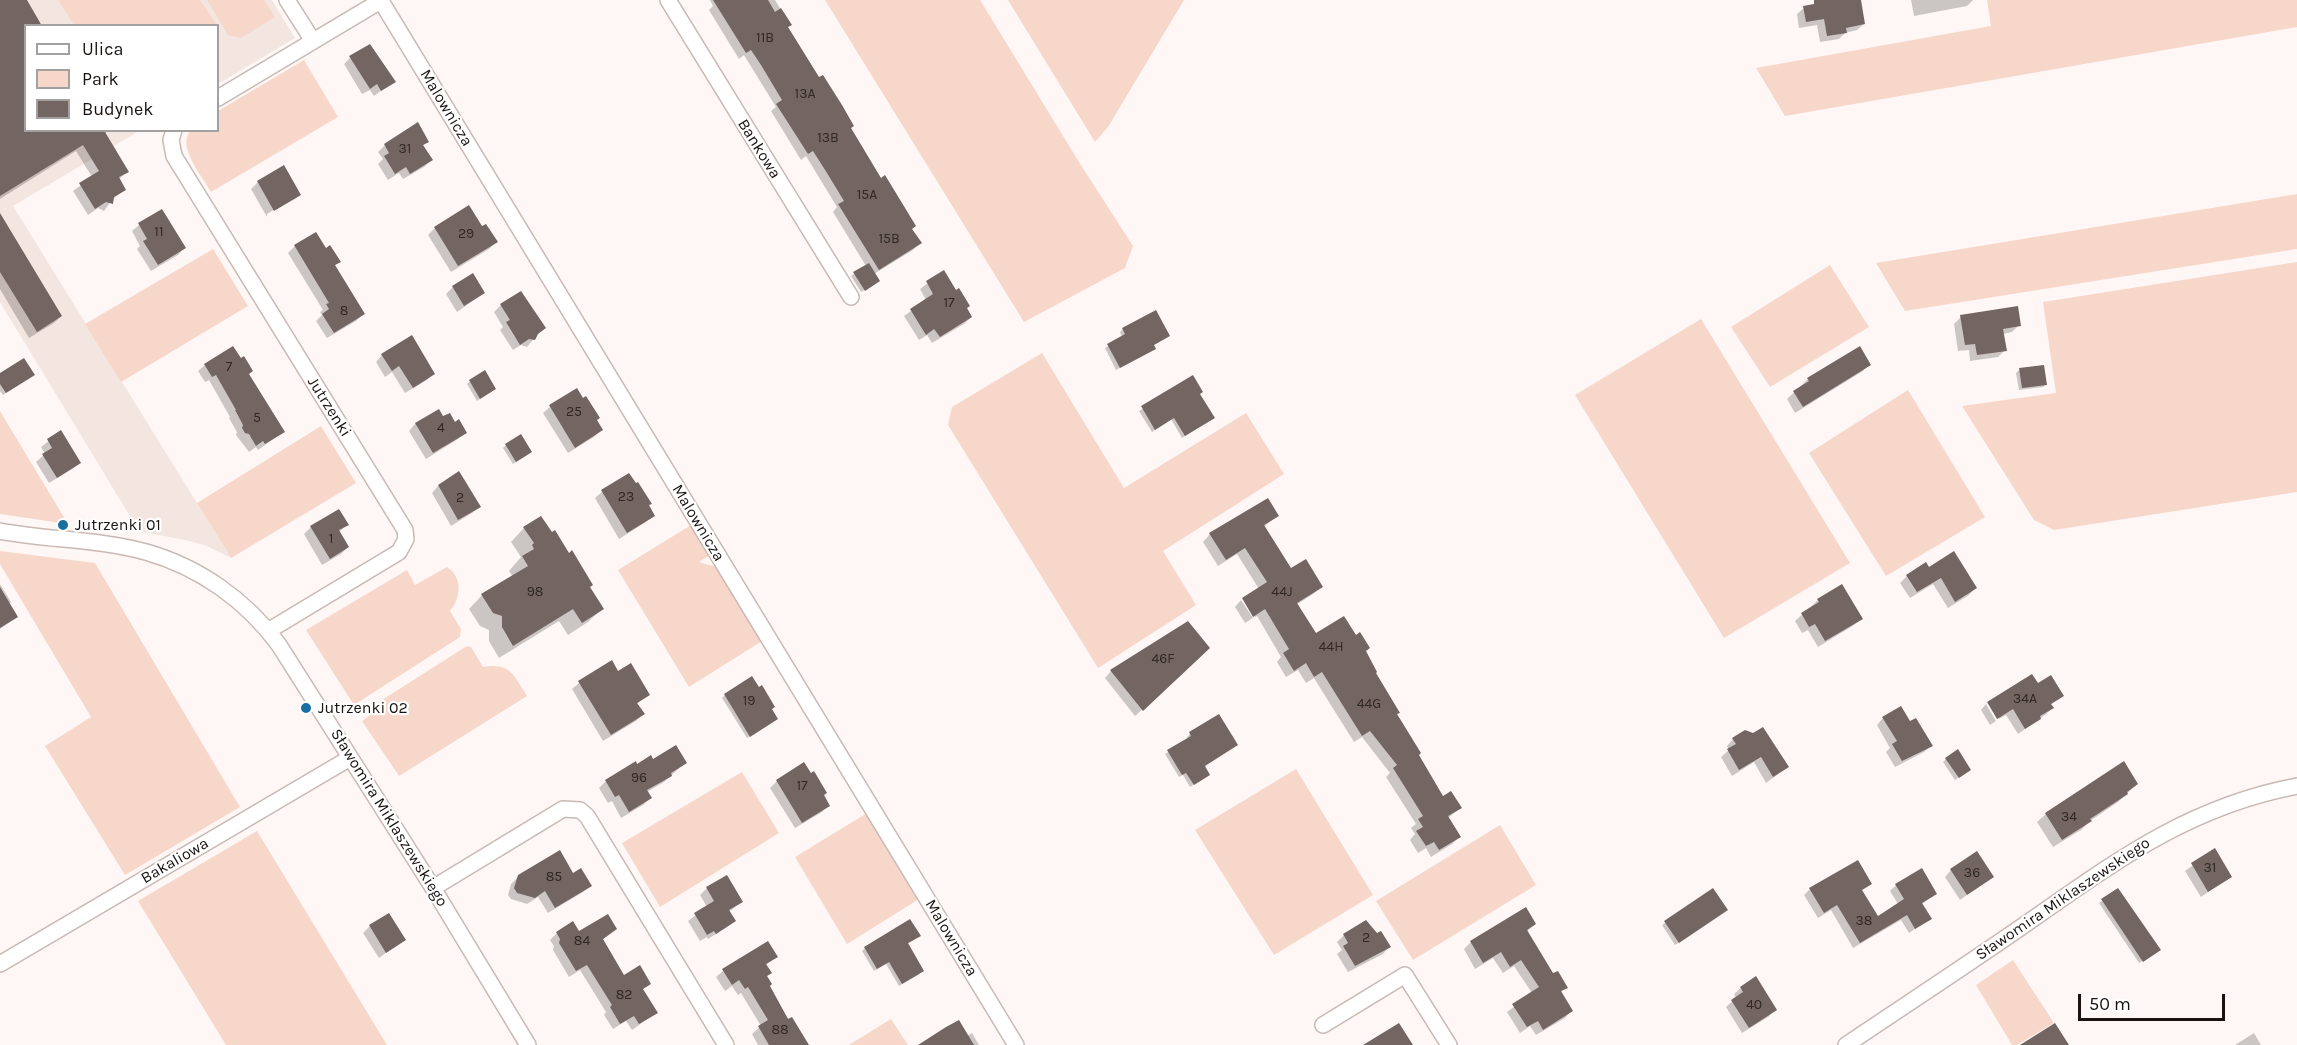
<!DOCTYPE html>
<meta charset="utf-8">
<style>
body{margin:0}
#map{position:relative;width:2297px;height:1045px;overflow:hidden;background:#fef7f5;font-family:Karla,sans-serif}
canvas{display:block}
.legend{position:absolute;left:24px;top:24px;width:195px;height:108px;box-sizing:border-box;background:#fff;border:2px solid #a3a1a0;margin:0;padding:8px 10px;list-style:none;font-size:18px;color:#191412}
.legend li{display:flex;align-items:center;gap:12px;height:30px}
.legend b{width:30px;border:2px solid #a3a1a0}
.scale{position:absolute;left:2078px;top:994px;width:147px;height:27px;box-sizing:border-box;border:3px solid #191412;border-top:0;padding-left:8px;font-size:18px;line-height:21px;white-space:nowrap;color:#191412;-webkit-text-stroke:4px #fff;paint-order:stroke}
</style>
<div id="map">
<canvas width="2297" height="1045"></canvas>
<ul class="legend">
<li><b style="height:8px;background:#fff"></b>Ulica</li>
<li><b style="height:16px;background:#f8d7cb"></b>Park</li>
<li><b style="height:16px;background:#736561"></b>Budynek</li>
</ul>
<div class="scale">50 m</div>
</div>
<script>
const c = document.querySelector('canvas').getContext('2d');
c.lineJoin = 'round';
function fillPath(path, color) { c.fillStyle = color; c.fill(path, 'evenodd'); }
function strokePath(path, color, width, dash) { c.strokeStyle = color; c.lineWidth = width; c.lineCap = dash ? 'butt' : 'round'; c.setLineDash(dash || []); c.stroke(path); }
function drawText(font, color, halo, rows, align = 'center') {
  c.font = font + ' Karla,sans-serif'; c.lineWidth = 4.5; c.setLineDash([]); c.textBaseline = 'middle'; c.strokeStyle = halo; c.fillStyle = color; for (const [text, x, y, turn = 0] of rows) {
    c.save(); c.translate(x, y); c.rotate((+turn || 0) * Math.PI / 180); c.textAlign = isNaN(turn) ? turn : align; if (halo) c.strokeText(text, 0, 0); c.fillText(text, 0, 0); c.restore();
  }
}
const built = new Path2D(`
 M0,0H272L295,38L218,84V26H26V130L139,131L13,206L231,558L207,546L190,541L139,531L0,302Z`);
const green = new Path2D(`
 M58,0H200L217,25H74Z
 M207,0H264L275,17L241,38L228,35Z
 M825,0H980L1079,162L1133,246L1125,268L1024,322Z
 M1008,0H1184L1108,127L1095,142Z
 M1987,0H2297V27L1785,116L1756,68L1991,26Z
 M304,60L338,117L211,192C202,176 177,147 190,131L218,130V111Z
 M2297,194V249L1905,311L1876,263Z
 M213,249L248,306L121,382L85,324Z
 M2297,262V492L2054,530L2034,520L1962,406L2056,393L2043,302Z
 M1830,265L1869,327L1770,387L1731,327Z
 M1701,319L1850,563L1724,638L1575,395Z
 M1042,353L1124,488L1246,413L1284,474L1163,551L1196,605L1098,668L948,425L952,407Z
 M1908,390L1985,517L1886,576L1809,453Z
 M0,411L68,524L0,514Z
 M321,426L356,483L231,558L197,503Z
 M691,525L710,555L699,562L717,567L762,641L689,687L618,570Z
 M0,551L95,563L240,807L125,875L45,746L91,717L0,564Z
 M447,567C463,577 461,598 450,611L461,629L460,637L354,705L306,630L407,570L415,585Z
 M467,646L471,647L483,667C511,662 514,676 527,696L399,776L362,721L373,713L374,705Z
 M1296,769L1373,895L1274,955L1195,830Z
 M742,772L779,833L660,907L622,843Z
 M867,813L919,899L847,944L795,857Z
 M1500,825L1536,885L1413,960L1376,901Z
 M257,831L387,1045H226L138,901Z
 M2013,960L2054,1023L2017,1045H2012L1976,985Z
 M891,1019L908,1045H849Z`);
const shadow = new Path2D(`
 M0,0H25L26,130H109L104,134L127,172L119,179L124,190L112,200L104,211L98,208L88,215L73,191L92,177L76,151L0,199Z
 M710,0H775L790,25L787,28L920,243L913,250L874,274L875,284L861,292L851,276L866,266L833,212L837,207L806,156L801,160L771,111L776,107L744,55L739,59L709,10L713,6Z
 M1830,0H1859L1864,24L1857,30L1845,33L1839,39L1820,42L1817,25L1799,28L1797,14L1804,8L1811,6L1815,3Z
 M1911,0H1973L1967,6L1914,16Z
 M350,58L394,81L374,96L370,90L362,94L344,64Z
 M427,141L422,146L431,160L424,167L403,179L399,173L388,180L378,164L383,159L378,152L385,145Z
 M283,167L299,194L294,200V197L267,214V217L251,189L258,182Z
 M161,211L184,248L178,255L151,271L137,249L140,246L132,231L139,225Z
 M0,216L61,316L54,323L29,338L0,289Z
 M435,228H482L496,242L489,249L451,272L428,235Z
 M295,246L325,250L339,262L334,266L363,314L356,321L327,338L316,321L322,315L320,312L323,310L288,253Z
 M943,272L971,317L964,324L932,343L927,335L919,340L904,316L926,300L920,289Z
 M453,287L484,293L457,312L446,294Z
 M501,305L537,335L527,347L521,345L513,350L500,330L503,327L494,312Z
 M1155,312L1168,336L1153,345L1151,351L1116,370L1105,348L1122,337L1120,332L1123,329Z
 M1961,317L2019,325L2012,332L2003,334L2005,350L1998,357L1970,361L1969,350L1958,351L1954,324Z
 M382,355L433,374L427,380L405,393L392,372L385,377L376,362Z
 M1869,364L1863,371L1795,413L1787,399L1808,379Z
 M205,365L248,375L283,432L258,450L256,447L249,452L236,435L237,432L229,418L230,417L209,380L205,382L198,371Z
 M2019,370L2046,384L2043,387L2019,390L2016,373Z
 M0,374L33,375L3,395L0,391Z
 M1192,377L1210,420L1182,438L1171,419L1152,432L1139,411Z
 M470,381L494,389L477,401L467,384Z
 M576,390L601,430L594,437L568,453L543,413L550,407Z
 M438,411L443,418L465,433L458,439L426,459L409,431L415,424Z
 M60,432L79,463L72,469L49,483L36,462L45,454L41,447Z
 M506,445L527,455L513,464L503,448Z
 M629,475L653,516L646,522L619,539L595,498L602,492Z
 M438,486L479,506L472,513L451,526L432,493Z
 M1277,516L1264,527L1291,570L1321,587L1313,594L1296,605L1316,635L1364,652L1417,755L1443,798L1460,808L1448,818L1459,837L1452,844L1431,857L1426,848L1418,853L1410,840L1415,834L1411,828L1416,824L1386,777L1390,773L1362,737L1354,742L1314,678L1306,683L1298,670L1286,677L1277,662L1281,657L1257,616L1255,617L1244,599L1259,589L1237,554L1218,566L1203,542L1210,534Z
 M347,525L339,532L348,547L341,554L322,565L304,534L311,527Z
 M524,528L588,588L602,609L588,622L568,635L559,621L499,658L489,641V630L480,626L469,609L482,595L513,577L509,571L521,557L511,542Z
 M1928,569L1975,588L1969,595L1948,608L1933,584L1910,598L1900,583L1907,576Z
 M0,584L11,602L9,604L16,617L0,629Z
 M1241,600L1253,618L1245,623L1235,607Z
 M1818,600L1861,618L1854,625L1818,647L1808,630L1802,633L1795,621Z
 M1202,655L1135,716L1105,678L1111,671Z
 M611,662L618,673L649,694L637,704L643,714L636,721L603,741L572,689L579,683Z
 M2037,685L2062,696L2050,705L2052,708L2045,715L2018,734L2006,715L1999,719L1989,702Z
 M725,695L771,709L777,719L747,738L722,698Z
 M1986,704L1996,721L1990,725L1981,710Z
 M1219,716L1203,766L1205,777L1190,787L1183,775L1179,777L1165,754L1188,739L1187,737L1190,734Z
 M1883,718L1910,723L1931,746L1924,752L1895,767L1886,752L1890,748L1877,725Z
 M1733,739L1788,767L1766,783L1754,762L1732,776L1721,757L1729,750L1727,746Z
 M1946,759L1969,770L1955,780L1943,762Z
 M685,763L664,782L647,792L650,798L643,805L621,818L612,801L608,803L599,788L606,781L637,766Z
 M777,781L823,796L828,805L822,812L795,828L770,788Z
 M2137,784L2118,802L2090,821L2081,830L2053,847L2037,822L2046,814Z
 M2214,850L2231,876L2201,897L2185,871Z
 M1951,870L1992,877L1960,900L1945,877Z
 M573,875L590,886L583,892L548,913L538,897L527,904L511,899L508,895L511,884L519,876Z
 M1870,883L1861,891L1877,918L1898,904L1890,891L1896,885L1935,894L1921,905L1930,919L1909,933L1901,920L1853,948L1831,910L1818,918L1804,895L1810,889Z
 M707,888L741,902L729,912L734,921L727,927L708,939L707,937L700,941L688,921L707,907L700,895Z
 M1713,890L1723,912L1675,945L1662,925Z
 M2117,890L2156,952L2139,963L2099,903Z
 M1525,909L1535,924L1526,932L1553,975L1566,987L1560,993L1571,1011L1565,1018L1536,1035L1530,1026L1520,1033L1507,1012L1532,993L1514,966L1503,973L1493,958L1475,969L1464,949L1470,943Z
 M370,926L404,940L379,958L363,933Z
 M616,929L602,940L623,977L649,983L642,990L656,1013L632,1030L626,1021L613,1029L604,1015L606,1012L580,970L569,977L553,950L554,946L550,940L557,933H579Z
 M1344,935L1389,947L1383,954L1348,972L1337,954L1342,950L1337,942Z
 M916,939L907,944L920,974L899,986L886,964L874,971L862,951L865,948Z
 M768,943L776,957L765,966L769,986L803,1045H758L752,1034L761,1026L741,993L738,995L732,986L725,991L716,977L723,971Z
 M1741,988L1775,1010L1768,1017L1742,1033L1726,1007L1736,998L1734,994Z
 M972,1033L979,1045H930L967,1036Z
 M2254,1033L2261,1045H2235Z`);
const building = new Path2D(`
 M0,0H27L42,26H26V130H107L105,132L129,172L119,177L126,190L114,197L113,204L106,202L95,209L79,183L99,171L83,145L0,196Z
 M713,0H768L775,12L781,8L792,25L788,27L819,77L823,75L842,105L854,126L851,128L881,178L885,175L916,226L912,229L922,243L879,270L838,204L844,201L827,173L813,151L808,154L776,104L782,100L761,65L751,50L746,53Z
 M1814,0H1861L1865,24L1846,28L1847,33L1827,36L1824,19L1806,22L1803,6L1814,4Z
 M370,44L396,82L381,91L377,84L370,89L349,56Z
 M418,122L429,142L423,145L433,160L410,174L406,167L395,174L384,156L389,153L384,144Z
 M284,165L301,195L274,211L257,181Z
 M469,205L482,226L486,224L498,242L458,266L434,227Z
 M162,209L186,248L158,265L143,241L147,239L138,223Z
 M0,213L62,316L37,332L0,272Z
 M316,232L326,248L330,245L341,262L335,265L365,314L334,333L322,314L329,309L326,304L329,303L294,245Z
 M869,263L880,281L865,291L853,272Z
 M944,270L956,290L959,288L970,306L967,308L972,317L940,337L934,329L926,335L910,309L933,294L926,281Z
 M473,273L485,293L464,306L452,286Z
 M521,291L546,328L538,334L535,340L529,339L520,345L506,322L510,320L500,304Z
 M2018,306L2021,326L2003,329L2007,351L1977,355L1975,344L1965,345L1960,315Z
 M1156,310L1170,336L1154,345L1156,349L1120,368L1107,344L1125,334L1122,328Z
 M412,335L435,374L413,388L399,366L392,371L381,354Z
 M233,346L241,358L244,356L253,371L249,374L285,432L265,444L263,441L256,446L249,434L245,433L242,428L243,425L235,410H236L216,375L212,377L204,364Z
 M1860,346L1871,365L1803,407L1793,391L1809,381L1807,378Z
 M24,358L35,375L6,393L0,384V373Z
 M2044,365L2047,385L2022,388L2019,368Z
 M485,370L496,389L480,399L469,380Z
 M1193,375L1203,392L1200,394L1215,418L1185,436L1174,418L1155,430L1141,406Z
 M577,388L583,398L586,396L600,418L597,420L603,430L575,448L549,405Z
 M439,409L443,416L450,413L455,422L459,419L467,433L433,453L415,423Z
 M61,430L81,463L57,478L42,454L52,448L47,439Z
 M521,434L532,452L516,462L505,444Z
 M459,471L481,507L458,520L438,485Z
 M629,473L636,483L638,482L652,504L649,505L655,516L627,533L601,490Z
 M1268,498L1279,516L1264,525L1291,568L1306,559L1323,587L1297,603L1316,633L1344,616L1356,635L1360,632L1370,648L1366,651L1377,672L1376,673L1400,713L1397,714L1421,753L1419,755L1443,796L1451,791L1462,808L1448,816L1461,837L1439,850L1434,842L1426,846L1416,831L1423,827L1418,819L1423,816L1393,768L1397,765L1370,731L1362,736L1322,672L1314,677L1306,663L1294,671L1283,653L1289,649L1265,609L1253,617L1242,598L1267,582L1245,548L1226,560L1209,533Z
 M339,509L349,525L339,530L349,547L330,559L310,526Z
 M541,516L552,532L555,530L569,553L572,550L593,585L590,587L604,609L582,623L573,609L513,646L502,627V616L493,613L481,594L528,566L522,556L534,549L532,545L534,543L523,527Z
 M1954,551L1977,588L1955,602L1941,578L1917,592L1906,575L1926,562L1929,567Z
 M1842,584L1863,619L1825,641L1815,624L1809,627L1801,613L1819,602L1817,599Z
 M0,587L18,617L0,628Z
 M1188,621L1210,648L1143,711L1110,670Z
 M612,660L618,671L631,663L650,695L637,703L645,714L611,735L578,681Z
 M2032,674L2038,683L2051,675L2064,696L2051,704L2054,708L2040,716L2041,719L2025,729L2013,709L1997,719L1987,702Z
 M752,676L759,687L762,685L775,707L772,709L778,719L750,737L724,694Z
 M1901,706L1910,721L1916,718L1933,746L1902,761L1892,744L1897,741L1882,717Z
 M1219,714L1238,745L1205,766L1210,775L1194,785L1186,773L1182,775L1167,750L1191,736L1189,732Z
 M1763,727L1789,767L1773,777L1761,757L1739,770L1727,749L1736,744L1732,738L1745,730L1753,733Z
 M676,745L687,763L671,773L672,776L647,790L652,798L629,812L619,795L615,797L605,780L636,761L637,764L651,755L653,759Z
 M1958,749L1971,770L1959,778L1945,758Z
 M2124,761L2138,784L2127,792L2128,794L2090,819L2092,821L2062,840L2045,813Z
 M804,762L811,773L814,771L827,793L824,795L830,806L802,823L776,780Z
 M2215,848L2232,877L2208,892L2191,863Z
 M560,850L573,873L581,868L592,886L555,908L545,891L535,898L517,893L514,888L518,875Z
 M1977,851L1994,877L1967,895L1950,869Z
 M1858,860L1872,884L1862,890L1878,916L1904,899L1895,884L1922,868L1937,894L1922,903L1932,919L1915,929L1907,915L1860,943L1837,905L1824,913L1809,888Z
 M727,875L743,902L729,910L736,921L716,934L714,931L707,935L694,913L714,901L706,887Z
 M1713,888L1728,910L1679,943L1664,921Z
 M2118,888L2161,950L2143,962L2101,899Z
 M1526,907L1536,924L1527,930L1553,973L1558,971L1568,988L1561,991L1573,1011L1543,1030L1538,1021L1527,1027L1512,1004L1539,987L1521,960L1510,967L1501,952L1483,963L1470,941Z
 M389,913L406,940L386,953L369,925Z
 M608,914L617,929L603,939L624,975L640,965L651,984L643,989L658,1013L639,1024L634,1016L620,1024L610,1007L612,1005L587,965L576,971L559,943L560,939L556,932L573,921L579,931Z
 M910,919L921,936L908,943L924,971L902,984L889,962L877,969L864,947Z
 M1366,920L1377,933L1381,931L1391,947L1355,966L1343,946L1348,943L1343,934Z
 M768,941L778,957L766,964L772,973L767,976L772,984L770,986L788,1019L792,1017L809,1045H769L758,1026L768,1020L748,987L745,989L739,980L732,985L722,969Z
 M1756,976L1777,1010L1749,1028L1731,1000L1743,992L1740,987Z
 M959,1020L974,1045H918L946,1027Z
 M1399,1023L1413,1045H1363Z
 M2055,1023L2069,1045H2020Z`);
const street = new Path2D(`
 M287,0L313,41
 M668,0L851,297
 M381,1L1016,1045
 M218,98L382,0
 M174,130L171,140L174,156L405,530L406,539L399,552L268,631
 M0,531C48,540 99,539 146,552C199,567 246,600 279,645L433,888L528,1045
 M433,888L563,809L580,810L587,816L726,1045
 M0,964L350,758
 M1323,1025L1405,975L1449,1045
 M1846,1045C1904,1006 1962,968 2020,928C2111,865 2185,807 2297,786`);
const markers = [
 [63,525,6,"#1b6fa0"],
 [306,708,6,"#1b6fa0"]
];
const numberNames = [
 ["11B",765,38],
 ["13A",805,94],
 ["13B",828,138],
 ["31",405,149],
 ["15A",867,195],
 ["11",159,232],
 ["29",466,234],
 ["15B",889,239],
 ["17",949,303],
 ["8",344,311],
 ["7",229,367],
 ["25",574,412],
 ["5",257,418],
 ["4",441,428],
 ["23",626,497],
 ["2",460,498],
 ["1",331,539],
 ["98",535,592],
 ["44J",1282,592],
 ["44H",1331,647],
 ["46F",1163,659],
 ["34A",2025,699],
 ["19",749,701],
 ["44G",1369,704],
 ["96",639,778],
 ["17",802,786],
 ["34",2069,817],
 ["31",2210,868],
 ["36",1972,873],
 ["85",554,877],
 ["38",1864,921],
 ["2",1366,938],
 ["84",582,941],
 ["82",624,995],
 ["40",1754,1005],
 ["88",780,1030]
];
const streetNames = [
 ["Malownicza",446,108,59],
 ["Bankowa",759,149,58],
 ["Jutrzenki",329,407,58],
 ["Malownicza",698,523,59],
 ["Sławomira Miklaszewskiego",389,818,58],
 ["Bakaliowa",175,861,-30],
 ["Sławomira Miklaszewskiego",2063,899,-34],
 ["Malownicza",951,938,59]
];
const poiNames = [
 ["Jutrzenki 01",75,525],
 ["Jutrzenki 02",318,708]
];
fillPath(built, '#f3e5e0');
fillPath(green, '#f8d7cb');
fillPath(shadow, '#0003');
fillPath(building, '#736561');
strokePath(street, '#c8b9b4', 18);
strokePath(street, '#fff', 15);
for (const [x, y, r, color] of markers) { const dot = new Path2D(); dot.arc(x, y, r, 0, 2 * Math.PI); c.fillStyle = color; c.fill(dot); strokePath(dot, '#fff', 2); }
drawText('14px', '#302826', null, numberNames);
drawText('16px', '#191412', '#fff', streetNames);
drawText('16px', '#191412', '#fff', poiNames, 'left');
</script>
